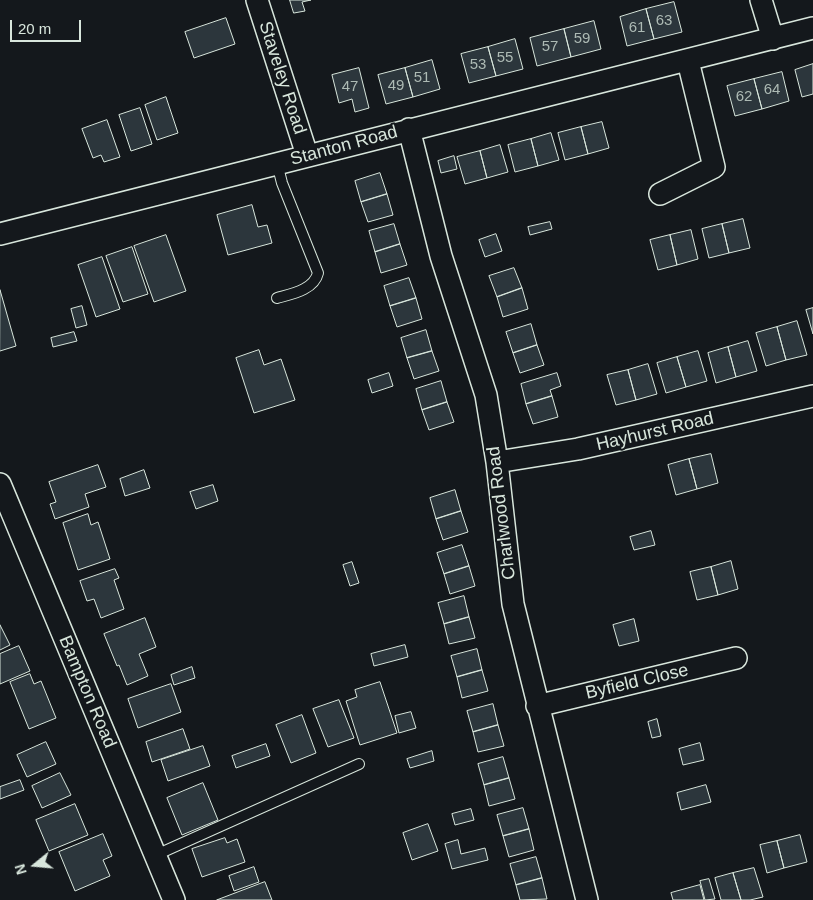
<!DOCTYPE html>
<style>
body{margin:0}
#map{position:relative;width:813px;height:900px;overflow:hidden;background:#14181c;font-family:Helvetica,sans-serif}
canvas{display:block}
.north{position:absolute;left:10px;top:840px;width:50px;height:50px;-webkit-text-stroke:4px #14181c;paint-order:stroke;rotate:253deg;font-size:14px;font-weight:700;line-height:20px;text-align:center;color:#d8e6dc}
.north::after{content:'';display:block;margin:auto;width:18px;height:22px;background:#d8e6dc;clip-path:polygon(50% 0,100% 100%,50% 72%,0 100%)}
.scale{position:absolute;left:10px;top:20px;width:71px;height:22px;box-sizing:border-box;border:2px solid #d8e6dc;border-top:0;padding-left:6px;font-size:15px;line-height:18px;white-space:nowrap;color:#d8e6dc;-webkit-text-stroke:4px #14181c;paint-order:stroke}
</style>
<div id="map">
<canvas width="813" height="900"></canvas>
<div class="north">N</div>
<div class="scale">20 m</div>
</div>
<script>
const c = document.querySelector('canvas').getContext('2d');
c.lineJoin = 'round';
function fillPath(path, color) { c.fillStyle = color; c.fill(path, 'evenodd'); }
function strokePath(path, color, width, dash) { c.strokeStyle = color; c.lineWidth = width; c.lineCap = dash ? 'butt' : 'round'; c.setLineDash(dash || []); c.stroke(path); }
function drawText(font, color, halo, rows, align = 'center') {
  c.font = font + ' Helvetica,sans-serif'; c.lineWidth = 4; c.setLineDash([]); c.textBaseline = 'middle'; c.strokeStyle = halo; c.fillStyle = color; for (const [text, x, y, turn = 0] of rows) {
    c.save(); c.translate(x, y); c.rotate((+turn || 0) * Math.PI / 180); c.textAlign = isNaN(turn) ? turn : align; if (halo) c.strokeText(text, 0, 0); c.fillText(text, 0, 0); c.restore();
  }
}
const building = new Path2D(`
 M290,0H311L302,2L305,11L294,13Z
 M674,2L682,32L654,39L646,9Z
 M646,9L654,39L627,46L620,17Z
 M226,18L235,44L194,58L185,32Z
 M594,21L601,49L571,57L564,29Z
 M564,29L571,57L537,66L530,38Z
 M515,39L523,69L496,76L488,47Z
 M488,47L496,76L469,83L461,54Z
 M432,60L440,89L413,97L405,68Z
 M813,64V94L802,97L795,70Z
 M359,68L369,108L355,112L352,99L339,103L332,75Z
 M405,68L413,97L386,104L378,75Z
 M782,72L789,101L762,109L754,79Z
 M754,79L762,109L735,116L727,86Z
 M166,97L178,133L157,140L145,105Z
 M140,108L152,144L131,151L119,115Z
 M107,120L120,157L104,162L101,155L93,158L82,129Z
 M602,122L609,148L588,154L581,127Z
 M581,127L588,154L565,160L558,133Z
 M551,133L559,160L538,166L531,139Z
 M531,139L538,166L515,172L508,145Z
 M500,145L508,172L487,178L480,151Z
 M480,151L487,178L465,184L457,157Z
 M454,156L457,169L441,173L438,161Z
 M380,173L387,194L361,202L355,181Z
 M387,194L393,215L368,222L361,202Z
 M252,205L258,227L267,225L272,243L228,255L217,215Z
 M743,219L750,248L729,253L722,224Z
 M550,222L552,229L530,235L528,227Z
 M394,224L400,244L375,252L369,231Z
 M722,224L729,253L709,258L702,229Z
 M691,230L698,259L677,265L670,235Z
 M496,234L502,251L485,257L479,240Z
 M166,235L186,291L154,302L134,246Z
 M670,235L677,265L658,270L650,240Z
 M400,244L407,265L381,273L375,252Z
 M132,247L148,294L123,302L106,256Z
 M102,257L120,309L96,317L78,265Z
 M514,268L522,288L497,297L489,276Z
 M409,278L416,298L390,306L384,286Z
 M522,288L528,309L503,317L497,297Z
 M0,290L16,346L0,351Z
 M416,298L422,319L397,327L390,306Z
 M82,306L87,325L76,328L71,309Z
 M813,308V334L806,310Z
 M797,321L807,355L786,360L777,327Z
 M531,324L537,345L513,353L506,332Z
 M777,327L786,360L766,366L756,333Z
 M426,330L432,351L407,358L401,338Z
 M74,332L77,341L53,347L51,338Z
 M748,341L757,371L736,377L728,347Z
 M537,345L544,365L520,373L513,353Z
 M728,347L736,377L716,383L708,353Z
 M259,350L264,365L281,359L295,400L254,413L236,358Z
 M432,351L439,371L414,379L407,358Z
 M698,351L707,381L686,387L677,357Z
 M677,357L686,387L666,393L657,363Z
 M648,364L657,394L636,400L628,370Z
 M628,370L636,400L616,405L607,375Z
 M389,373L393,386L372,393L368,380Z
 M557,373L561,386L550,390L552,396L526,404L521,384Z
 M441,381L447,402L422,410L416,389Z
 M552,396L558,417L533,424L526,404Z
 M447,402L454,422L429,430L422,410Z
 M711,454L718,483L697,489L689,459Z
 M689,459L697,489L676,495L668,465Z
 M98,465L106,487L85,494L89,507L55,519L50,504L56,502L49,482Z
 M144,470L150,488L125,496L120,479Z
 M213,485L218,501L196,509L190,492Z
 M455,490L461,511L436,519L430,498Z
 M461,511L468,532L443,540L436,519Z
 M88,514L91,525L98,522L110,559L78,570L63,523Z
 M651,531L655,545L634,550L630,537Z
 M462,545L469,566L444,574L437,553Z
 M731,561L738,589L718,595L711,567Z
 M352,562L359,583L350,586L343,565Z
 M469,566L475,586L450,594L444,574Z
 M711,567L718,595L697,600L690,572Z
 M115,569L119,578L114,580L124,609L101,618L94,599L87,601L80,581Z
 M464,596L469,617L444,624L438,603Z
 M469,617L475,638L449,644L444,624Z
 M145,618L156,647L139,654L148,676L127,685L119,665L117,666L104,634Z
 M634,619L639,641L619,646L613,625Z
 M0,625L10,645L0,650Z
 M405,645L408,657L374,666L371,654Z
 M19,646L30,671L0,684V654Z
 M477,649L482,670L457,677L451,656Z
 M192,667L195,678L174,685L171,675Z
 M482,670L488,691L462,698L457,677Z
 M30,674L34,684L41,681L56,718L29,729L10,682Z
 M380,682L397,733L360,745L346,701L357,697L355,690Z
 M171,684L181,712L138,728L128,699Z
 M339,700L354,738L328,747L313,709Z
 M493,704L498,725L473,732L467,711Z
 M411,712L416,728L399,733L395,716Z
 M302,715L316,753L291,763L276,725Z
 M657,719L661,736L652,738L648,722Z
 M498,725L504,746L478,752L473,732Z
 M183,729L190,749L152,762L146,742Z
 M46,742L56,764L27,777L17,755Z
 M700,743L704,760L683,765L679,749Z
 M266,744L270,756L236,768L232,756Z
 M203,746L210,766L168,781L161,760Z
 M432,751L434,761L410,768L407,759Z
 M503,757L509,778L484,785L478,764Z
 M60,773L71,795L42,808L32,786Z
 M509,778L515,799L489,806L484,785Z
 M20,780L24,790L0,799V787Z
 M203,783L218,820L182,835L167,798Z
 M706,785L711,802L681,810L677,793Z
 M75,804L88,835L49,851L36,820Z
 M523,808L529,829L503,836L497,815Z
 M471,809L474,820L455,825L452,814Z
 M428,824L438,851L412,860L403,833Z
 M529,829L534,850L509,857L503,836Z
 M103,834L112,856L103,860L110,876L75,891L59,852Z
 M800,835L807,862L784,868L777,841Z
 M225,838L227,843L237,839L245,862L202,877L192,849Z
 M458,840L461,854L485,848L488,860L452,869L445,844Z
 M777,841L784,868L767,873L760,845Z
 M536,857L542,878L516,885L510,864Z
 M254,867L259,882L234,891L229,876Z
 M754,868L763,897L750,900H741L733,873Z
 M733,873L741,900H721L715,878Z
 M542,878L547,899L520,900L516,885Z
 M709,879L715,899L705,900L700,881Z
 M265,882L272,900H217Z
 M700,885L704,900H673L671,893Z`);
const service = new Path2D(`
 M277,298C291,294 314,290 318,273L282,183L277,163
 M156,855L359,764`);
const minor = new Path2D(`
 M257,0L307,155
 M761,0L773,39
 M409,129L441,256L486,395L497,462L513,604L587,900
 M660,194L714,167L688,61
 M0,234C271,165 542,97 813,28
 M497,462L578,449L813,396
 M0,484L174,900
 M537,706L736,658`);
const numberNames = [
 ["63",664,21],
 ["61",637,28],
 ["59",582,39],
 ["57",550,47],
 ["55",505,58],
 ["53",478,65],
 ["51",422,78],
 ["49",396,86],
 ["47",350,87],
 ["64",772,90],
 ["62",744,97]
];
const streetNames = [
 ["Staveley Road",282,78,72],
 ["Stanton Road",344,146,-15],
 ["Hayhurst Road",655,432,-13],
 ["Charlwood Road",502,513,-97],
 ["Byfield Close",637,682,-13],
 ["Bampton Road",87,692,67]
];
fillPath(building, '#2c363c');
strokePath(building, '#d8e6dc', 1);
strokePath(service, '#d8e6dc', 12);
strokePath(minor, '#d8e6dc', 24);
strokePath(service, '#14181c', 10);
strokePath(minor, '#14181c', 21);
drawText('15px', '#adbab4', null, numberNames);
drawText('18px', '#d8e6dc', '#14181c', streetNames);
</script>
